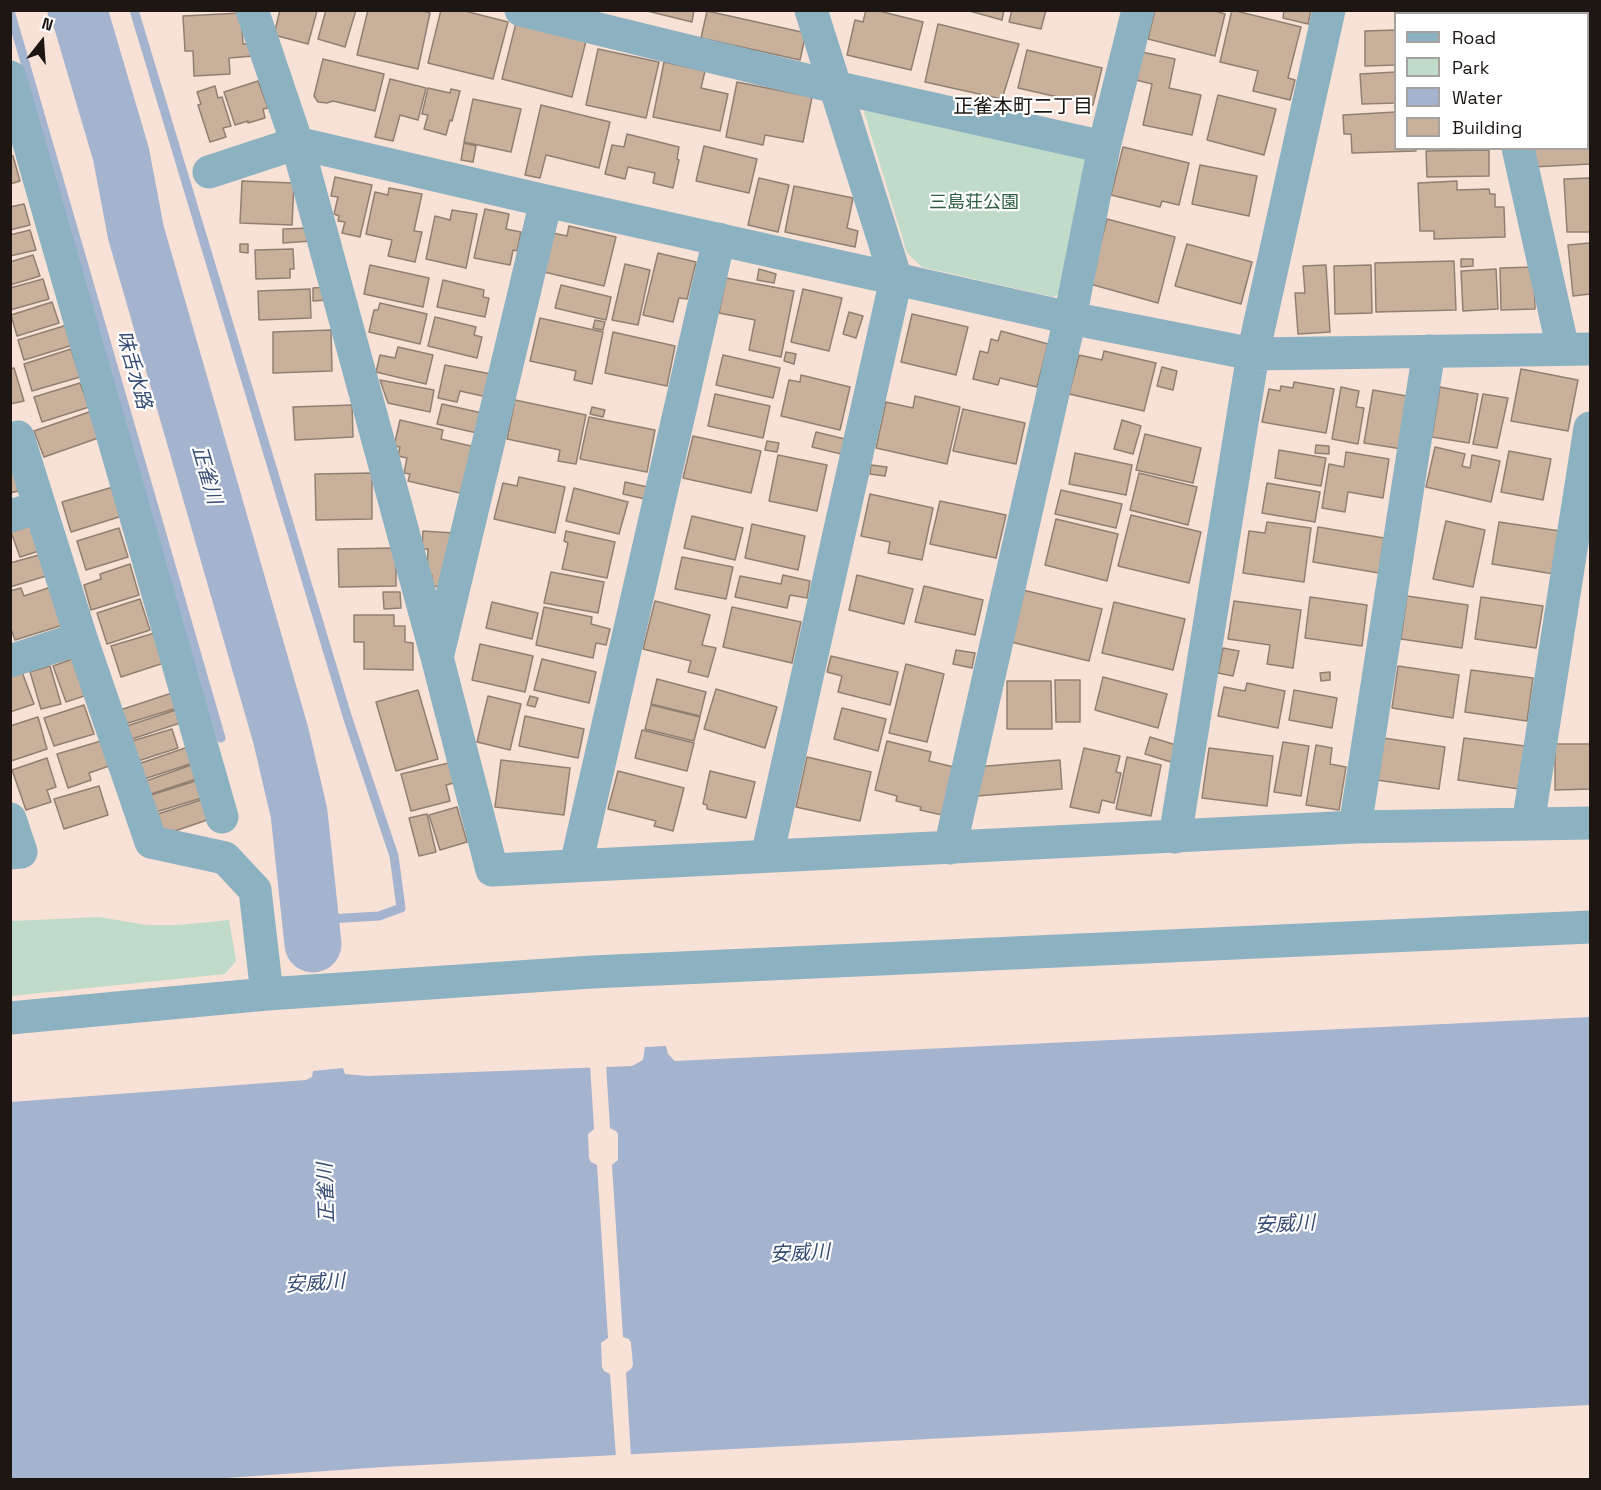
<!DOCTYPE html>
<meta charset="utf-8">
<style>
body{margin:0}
#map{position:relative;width:1601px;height:1490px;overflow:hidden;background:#f8e1d7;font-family:"Space Grotesk",sans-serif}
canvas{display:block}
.frame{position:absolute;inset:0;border:12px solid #1d1612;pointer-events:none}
.legend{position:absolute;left:1394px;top:12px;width:195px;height:138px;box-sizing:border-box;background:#fff;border:2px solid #a5a2a0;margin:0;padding:8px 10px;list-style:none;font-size:18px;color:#1d1612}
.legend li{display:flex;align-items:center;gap:12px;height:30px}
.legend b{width:30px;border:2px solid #a5a2a0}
.north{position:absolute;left:12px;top:12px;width:60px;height:60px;-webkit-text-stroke:4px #fff;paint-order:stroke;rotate:17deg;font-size:16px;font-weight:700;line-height:24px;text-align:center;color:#1d1612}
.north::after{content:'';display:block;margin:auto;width:21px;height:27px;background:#1d1612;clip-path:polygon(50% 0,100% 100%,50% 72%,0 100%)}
</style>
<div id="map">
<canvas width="1601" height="1490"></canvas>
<div class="frame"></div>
<ul class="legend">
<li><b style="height:8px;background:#8cb2c1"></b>Road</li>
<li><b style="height:16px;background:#c1dbca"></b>Park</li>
<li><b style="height:16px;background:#a4b3ce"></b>Water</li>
<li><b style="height:16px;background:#c9b09a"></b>Building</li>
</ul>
<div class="north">N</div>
</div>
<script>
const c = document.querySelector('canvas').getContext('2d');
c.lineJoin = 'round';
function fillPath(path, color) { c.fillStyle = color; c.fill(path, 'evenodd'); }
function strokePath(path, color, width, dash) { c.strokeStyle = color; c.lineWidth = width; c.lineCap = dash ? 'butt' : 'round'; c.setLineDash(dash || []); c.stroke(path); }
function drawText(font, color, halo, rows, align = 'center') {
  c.font = font + ' "Space Grotesk","Noto Sans JP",sans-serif'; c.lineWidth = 4.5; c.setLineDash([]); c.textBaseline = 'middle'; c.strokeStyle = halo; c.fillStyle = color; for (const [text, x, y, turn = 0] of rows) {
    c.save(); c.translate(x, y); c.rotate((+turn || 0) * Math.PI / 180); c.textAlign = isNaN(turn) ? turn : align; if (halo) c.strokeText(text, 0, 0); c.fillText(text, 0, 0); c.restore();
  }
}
const green = new Path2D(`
 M871,104L1091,154L1066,290L1053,297L922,267L907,253L864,112Z
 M99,917L147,925H179L229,920L236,961L225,974L11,996V921Z`);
const water = new Path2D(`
 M1590,1017V1405L383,1467L212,1479L11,1480V1102L306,1080L312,1077L313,1071L343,1068L345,1074L368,1076L632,1066L643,1060L645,1047L666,1046L668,1054L675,1061Z`);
const pier = new Path2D(`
 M590,1064H606L610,1128L616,1131L618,1134V1160L612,1165L623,1337L629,1339L631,1343L633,1365L631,1369L626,1373L631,1457L616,1458L610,1374L604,1371L602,1367L601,1343L608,1338L597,1165L591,1162L589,1158L588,1134L594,1129Z`);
const stream = new Path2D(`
 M134,10L348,719L394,856L401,908L379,916L311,920
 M10,11L221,738`);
const river = new Path2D(`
 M76,10L80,15L121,154L136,233L281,736L299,813L313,944`);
const building = new Path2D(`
 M280,10L317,11L308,44L274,35Z
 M326,10H356L345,47L318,39Z
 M368,10H420L430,13L418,69L357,55Z
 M441,10H461L508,22L493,79L428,63Z
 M643,10H694L692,22Z
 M866,10H875L923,22L911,70L847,55L855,20L863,22Z
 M966,10H1004L1002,20Z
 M1012,10H1046L1041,29L1009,22Z
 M1155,10H1212L1225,14L1215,56L1148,39Z
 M1232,10L1301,27L1288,78L1295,80L1290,100L1253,91L1258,71L1220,62Z
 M1284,10H1311L1308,24L1283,18Z
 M1562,10H1575V14H1535Z
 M1589,10H1590V38L1588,25V14H1585V12Z
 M707,11L806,33L800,60L701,38Z
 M241,13L243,44H252L253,56L229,58L230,74L194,76L193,51H185L183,16Z
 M516,23L586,41L572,97L502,79Z
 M938,24L1019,44L1002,99L925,82Z
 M1396,30V65L1365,66V31Z
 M598,49L659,62L646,118L586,105Z
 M1027,50L1102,68L1093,105L1018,88Z
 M1142,52L1175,59L1169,88L1201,95L1192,135L1143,125L1152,84L1136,80Z
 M323,59L384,74L375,111L333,101L327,103L318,102L314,96Z
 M664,62L705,71L701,88L728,94L720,131L653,117Z
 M1396,72V103L1362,104L1360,74Z
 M390,79L426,88L418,120L400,115L393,141L375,137Z
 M258,81L268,108L263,109L265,118L248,123V121L235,125L224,92Z
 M737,82L812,97L803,142L765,135L763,145L726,137Z
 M215,86L218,98L222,97L231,126L223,128L226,137L210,142L198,105L201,104L197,92Z
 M1588,86H1590V164L1533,167L1532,148H1588Z
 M428,88L450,93L451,89L460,91L452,121L450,120L446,135L424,129L428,115L422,114Z
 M1218,95L1276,109L1264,155L1207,140Z
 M473,99L521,109L511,152L464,142Z
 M541,105L610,122L599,168L546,155L540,178L525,175Z
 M1396,112V148H1416V151L1352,153L1351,134H1344L1343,115Z
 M627,134L679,147L677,159L679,160L673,188L653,183L655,173L628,167L625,179L605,174L612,145L624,147Z
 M464,143L476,146L473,162L461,160Z
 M704,146L757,159L749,193L696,181Z
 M1123,147L1189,163L1179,205L1162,201L1160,207L1111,195Z
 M1489,150V176L1427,177L1426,151Z
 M10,156H13L20,181L10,184Z
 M1200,165L1257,176L1249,216L1192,204Z
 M335,177L372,185L360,237L342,233L345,222L338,221L339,216L334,214L338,197L331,196Z
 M759,178L789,185L778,232L748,225Z
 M1590,178V232H1567L1564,179Z
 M242,181L294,183L292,225L240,223Z
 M1457,181V190L1489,189L1490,194H1495V207H1504L1505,237L1434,239V231H1420L1418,183Z
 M794,186L853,198L847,228L858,231L855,247L785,232Z
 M389,188L422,194L414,231L422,232L415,262L388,256L392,240L366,234L375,192L388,195Z
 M24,204L30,225L10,230V207Z
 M485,209L509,214L506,229L521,232L517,251L513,250L510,265L474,258Z
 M452,210L477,214L466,268L426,259L435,216L450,220Z
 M1107,219L1175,237L1158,303L1090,284Z
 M569,226L616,237L604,286L544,272L553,233L567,236Z
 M311,228L312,241L283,243V229Z
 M30,230L36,250L10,256V235Z
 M1590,243V294L1573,296L1568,245Z
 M240,244H248V253L240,252Z
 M1187,244L1252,262L1241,304L1175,286Z
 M293,249L294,269H290V278L256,279L255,250Z
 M658,253L696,262L687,299L679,298L673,322L643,315Z
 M33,255L40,276L10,285V262Z
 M1461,259H1473V266L1461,267Z
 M1454,261L1456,310L1376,312L1375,263Z
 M625,264L650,270L638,325L612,320Z
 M370,265L429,278L423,307L364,294Z
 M1326,265L1330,332L1298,334L1295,293H1305L1303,266Z
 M1371,265L1372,313L1335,314L1334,266Z
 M1534,267L1535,309L1501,310L1500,268Z
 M759,269L776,274L774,283L757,280Z
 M1496,269L1498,309L1463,311L1461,271Z
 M726,278L794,291L781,357L749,350L755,320L719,313Z
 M43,279L49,299L10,310V288Z
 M443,280L484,290L483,297L489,298L485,317L437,307Z
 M561,285L611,297L606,320L555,308Z
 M327,287L328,300L313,301V288Z
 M310,289L311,318L259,320L258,291Z
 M803,289L842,298L829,351L791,342Z
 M52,302L59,323L17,336L11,315Z
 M380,303L427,314L420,344L369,332L374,310H378Z
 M849,312L863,316L856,338L843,334Z
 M912,314L968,327L956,375L901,362Z
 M435,317L476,327L474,335L482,337L477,358L428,346Z
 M540,318L603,332L592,384L574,380L576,371L530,361Z
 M595,320L605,322L603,330L593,328Z
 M67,325L73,345L24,360L18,340Z
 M331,330L332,371L273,373V332Z
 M1001,331L1048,344L1037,387L1000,378L998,385L973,379L980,351L988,353L991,339L998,341Z
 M613,332L675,346L667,386L605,373Z
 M398,347L433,355L426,384L376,372L380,355L395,358Z
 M71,349L80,377L32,391L24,364Z
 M1104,351L1156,363L1144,411L1069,394L1079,355L1102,360Z
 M786,352L796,354L794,364L784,361Z
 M723,355L780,368L773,398L716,385Z
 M445,365L491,374L487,397L460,391L457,402L438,398Z
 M1162,367L1177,371L1173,390L1157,386Z
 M14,368L24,401L10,404V369Z
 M1521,369L1578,380L1568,431L1511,421Z
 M801,375L850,387L840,430L781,416L789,380L800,382Z
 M380,380L434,390L430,412L388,403Z
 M1294,382L1334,389L1326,433L1262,422L1269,389L1280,391L1281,386L1293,388Z
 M80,383L89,407L42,422L34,397Z
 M1341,387L1359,391L1356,407L1364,408L1358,444L1332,439Z
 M1440,387L1478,394L1469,443L1432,437Z
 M1373,390L1412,397L1402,449L1364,443Z
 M715,394L770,406L763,438L708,426Z
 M1483,394L1508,398L1497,448L1473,444Z
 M915,396L960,407L947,464L876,448L886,402L913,408Z
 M515,400L586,415L576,464L558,461L560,450L507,439Z
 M442,404L482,413L477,433L437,424Z
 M352,405L353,437L295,440L293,407Z
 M592,407L605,410L603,417L590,414Z
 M963,409L1025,423L1016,464L953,451Z
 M92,411L101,437L44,457L34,431Z
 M589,417L655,430L647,472L580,459Z
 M400,420L443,430L441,439L475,447L464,494L408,481L410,474L404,473L407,458L398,456L400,447L394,446Z
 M1122,420L1141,426L1133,454L1114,449Z
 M816,432L845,439L841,454L812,447Z
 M1145,434L1201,448L1193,483L1136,470Z
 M693,436L761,451L751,493L683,478Z
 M767,441L779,443L777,452L765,450Z
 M1316,445L1329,446V454L1315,453Z
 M1435,447L1465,454L1462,466L1470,468L1472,455L1500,461L1491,502L1426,487Z
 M1279,450L1326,458L1321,486L1275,478Z
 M1509,451L1551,459L1543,500L1501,492Z
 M1346,452L1389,459L1383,498L1348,492L1345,512L1322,508L1329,464L1344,467Z
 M1075,453L1132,465L1126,495L1069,484Z
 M10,454L22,490L10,493Z
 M778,455L827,465L817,511L769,501Z
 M871,465L887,467L885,476L870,474Z
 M372,473V519L316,520L315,474Z
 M1139,473L1197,487L1188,525L1130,510Z
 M519,477L565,487L555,533L494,519L503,483L517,486Z
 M625,482L652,488L650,500L623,494Z
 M1267,483L1320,492L1315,522L1262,513Z
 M113,487L122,516L71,532L62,502Z
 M574,488L628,502L619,534L566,521Z
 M1061,490L1122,504L1116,528L1055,514Z
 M870,494L933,508L922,560L888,553L890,542L861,536Z
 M940,501L1006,515L996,558L930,544Z
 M1131,515L1201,532L1189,583L1118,566Z
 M692,516L743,528L735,560L684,548Z
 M1056,519L1118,534L1107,581L1045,565Z
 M1446,521L1485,530L1473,587L1433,579Z
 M1267,522L1311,528L1304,582L1243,573L1249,531L1265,533Z
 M1499,522L1560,531L1554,574L1492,564Z
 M752,524L805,536L798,570L745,558Z
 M33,525L42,550L20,557L11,532Z
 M1318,527L1384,538L1379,573L1313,562Z
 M119,528L128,557L86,570L77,541Z
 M423,531L454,533L448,587L431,586L432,575L427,574L428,549H422Z
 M566,531L615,542L607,578L562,569L568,543L564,541Z
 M396,548V586L339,587L338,549Z
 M39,555L46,576L10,587V563Z
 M682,557L733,567L726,599L675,589Z
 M130,564L139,595L91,610L84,585L101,579L100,574Z
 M551,572L604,582L598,613L544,603Z
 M783,575L810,581L807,598L790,595L787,608L735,597L740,576L781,584Z
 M857,575L913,589L904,624L849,610Z
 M924,586L983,600L975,635L915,622Z
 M51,587L63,625L15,640L10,626V591L21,588L24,596Z
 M1023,590L1102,609L1089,661L1011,642Z
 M383,592H400L401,608L384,609Z
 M1407,596L1468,605L1462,648L1401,639Z
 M1310,597L1367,605L1362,646L1305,638Z
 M1481,597L1543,606L1536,648L1475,639Z
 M140,599L150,630L107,644L97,613Z
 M655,601L710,615L702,645L716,648L708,677L688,672L691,661L643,649Z
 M1234,601L1301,610L1293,668L1267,664L1270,645L1228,639Z
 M492,602L538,613L532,639L486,628Z
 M1114,602L1185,619L1173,670L1102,653Z
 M544,607L592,617L591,624L610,629L606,645L596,643L593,658L536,645Z
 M732,607L801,622L792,663L723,647Z
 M354,615H394V626H405V642L413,643V670L364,669V642H354Z
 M158,632L167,662L121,677L111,646Z
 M480,644L533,656L525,692L472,680Z
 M1223,648L1239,651L1233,676L1218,673Z
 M956,650L975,653L972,668L953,664Z
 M831,656L898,672L890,705L838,692L842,676L827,672Z
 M75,658L87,695L66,702L53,666Z
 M542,659L596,672L589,703L534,690Z
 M906,664L944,674L927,742L889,733Z
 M50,666L61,704L41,709L30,672Z
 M1398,666L1459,675L1453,718L1392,708Z
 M1471,670L1533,678L1527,721L1465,712Z
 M22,672L34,704L10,712V677Z
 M1330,672V680L1321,681L1320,673Z
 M1103,677L1167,694L1158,728L1095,710Z
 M657,679L706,692L700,716L651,704Z
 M1055,680H1080V722H1056Z
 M1007,681H1051L1052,729H1007Z
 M1247,683L1285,691L1278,728L1218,716L1224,687L1245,691Z
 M716,689L777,707L765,748L704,729Z
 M418,690L438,759L396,771L376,702Z
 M1294,690L1337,698L1332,728L1289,720Z
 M172,693L177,708L125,724L120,710Z
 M488,696L521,704L510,750L477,742Z
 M530,696L538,698L535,707L527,705Z
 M84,705L94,734L54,746L44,718Z
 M651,705L700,717L694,741L645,729Z
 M842,708L886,719L878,751L834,739Z
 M179,709L183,722L129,740L124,727Z
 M525,716L584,729L578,758L519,746Z
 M38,717L47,749L11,761L10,726Z
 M172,729L178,748L135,762L129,742Z
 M642,730L694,743L687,771L635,758Z
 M1150,737L1176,745L1171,762L1145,754Z
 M1383,738L1445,747L1439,789L1377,780Z
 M1464,738L1525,746L1519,789L1458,780Z
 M101,741L109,766L89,773L91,780L68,788L57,754Z
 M887,741L931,752L929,761L954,767L942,815L920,810L921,807L896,801L897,796L875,790Z
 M1283,742L1309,746L1301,796L1274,792Z
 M1555,744H1590V789L1555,790Z
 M1316,745L1332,748L1330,764L1346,767L1339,810L1306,805Z
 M191,746L196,762L144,779L138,764Z
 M1084,748L1120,756L1116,772L1121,773L1114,803L1102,800L1099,813L1070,807Z
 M1209,748L1273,756L1267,806L1202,798Z
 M807,757L871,772L860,821L796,807Z
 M1127,757L1161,765L1151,816L1116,809Z
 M47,758L56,787L47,790L51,802L26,810L12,770Z
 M501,760L570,768L564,815L495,807Z
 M1060,760L1062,789L977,796L975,767Z
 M453,762L458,782L446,785L450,801L411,811L401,774Z
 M197,763L202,777L151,794L146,781Z
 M618,771L684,788L673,831L654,826L656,821L608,809Z
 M710,771L755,782L746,818L707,809V805L703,804Z
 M202,779L208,796L156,812L151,795Z
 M99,786L108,815L64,829L54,799Z
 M207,798L213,818L169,833L163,829L158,814Z
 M457,807L467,842L440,850L429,815Z
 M427,814L436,852L419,856L409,818Z`);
const street = new Path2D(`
 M252,10L297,143L437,657L492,870L1355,827L1590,823
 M521,10L835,87L1104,147
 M1487,10L1488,14
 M10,77L222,817
 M1518,148L1563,349
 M209,172L297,143L546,201L896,279L1070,318L1253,354L1590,349
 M18,437L81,638L151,842L225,858L255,890L267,994
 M10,516L40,507
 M438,654L546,201
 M10,661L81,638
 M10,819L21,852L10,853
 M1528,824L1590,428
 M1355,827L1429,351
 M1175,837L1253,354L1329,10
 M950,848L1070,318L1104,147L1138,10
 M767,856L896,279L811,10
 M576,865L719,239
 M10,1018L267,994L592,972L1590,927`);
const parkNames = [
 ["三島荘公園",974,203]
];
const neighbourhoodNames = [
 ["正雀本町二丁目",1023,108]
];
const waterNames = [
 ["味舌水路",133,370,74],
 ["正雀川",206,475,74],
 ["正雀川",327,1193,-92],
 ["安威川",1285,1225,-3],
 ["安威川",800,1254,-3],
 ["安威川",315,1284,-4]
];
fillPath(green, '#c1dbca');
fillPath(water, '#a4b3ce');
fillPath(pier, '#f8e1d7');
strokePath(stream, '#a4b3ce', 9);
strokePath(river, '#a4b3ce', 57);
fillPath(building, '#c9b09a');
strokePath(building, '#918072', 1.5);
strokePath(street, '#8cb2c1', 33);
drawText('18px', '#2d5e41', '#fff', parkNames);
drawText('20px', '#1d1612', '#fff', neighbourhoodNames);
drawText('italic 20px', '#384c74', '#fff', waterNames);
</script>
